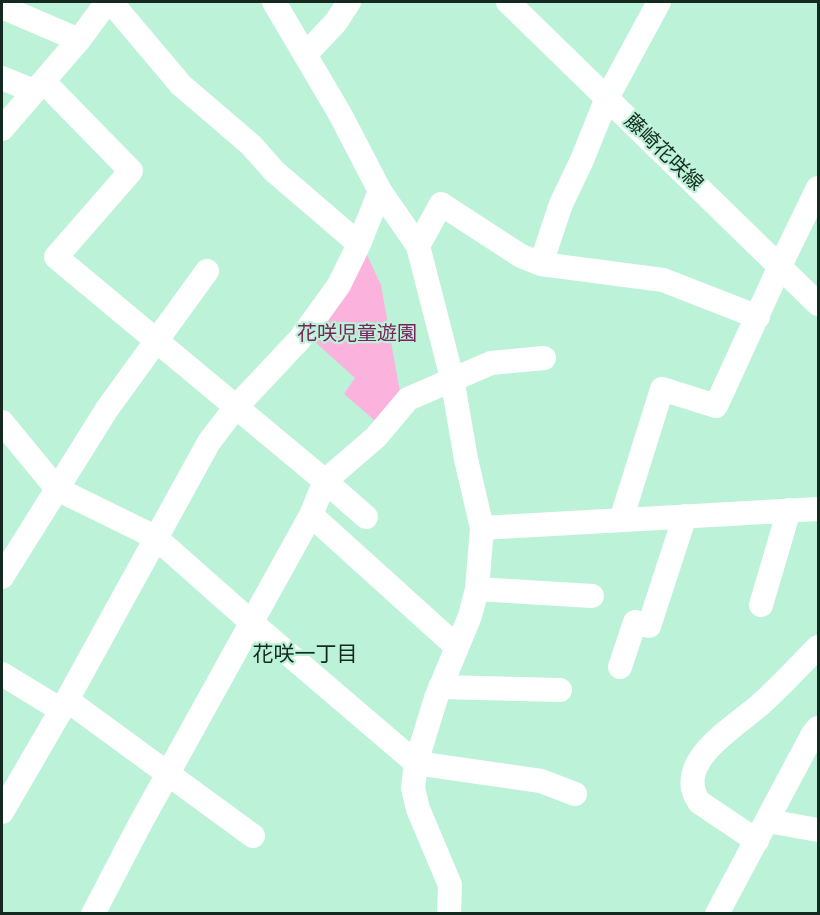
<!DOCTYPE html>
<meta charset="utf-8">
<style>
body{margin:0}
#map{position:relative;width:820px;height:915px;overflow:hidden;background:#bcf2d7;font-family:"DejaVu Sans",sans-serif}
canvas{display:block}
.frame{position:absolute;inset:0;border:3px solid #14291f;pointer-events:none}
</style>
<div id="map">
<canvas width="820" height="915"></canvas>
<div class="frame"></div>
</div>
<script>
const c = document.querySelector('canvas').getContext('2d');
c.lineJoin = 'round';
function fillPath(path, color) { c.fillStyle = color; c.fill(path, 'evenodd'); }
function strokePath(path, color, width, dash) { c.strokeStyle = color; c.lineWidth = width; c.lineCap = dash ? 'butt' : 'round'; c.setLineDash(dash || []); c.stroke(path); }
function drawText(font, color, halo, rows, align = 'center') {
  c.font = font + ' "DejaVu Sans","Noto Sans JP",sans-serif'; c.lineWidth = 4.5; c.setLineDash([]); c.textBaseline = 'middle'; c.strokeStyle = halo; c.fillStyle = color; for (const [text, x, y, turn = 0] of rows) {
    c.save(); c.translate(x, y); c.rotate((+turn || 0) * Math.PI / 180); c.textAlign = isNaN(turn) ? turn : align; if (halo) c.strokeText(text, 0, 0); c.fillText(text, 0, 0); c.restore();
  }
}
const green = new Path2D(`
 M365,251L381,285L401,398L380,425L344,394L355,378L313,340Z`);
const minor = new Path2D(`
 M111,2L181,85L251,145L274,171L359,244
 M274,2L340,114L380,191L418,246L452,378L466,459L482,528L477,589L470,616L436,698L416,763L413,788L418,809L450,885L449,914
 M508,2L818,304
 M2,7L79,40
 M305,55L336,22L349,2
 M2,78L34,91
 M44,82L131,171L56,257L325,481L366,517
 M2,129L79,40L107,2
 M418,246L441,204L521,256L541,264L663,280L758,317
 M541,264L561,204L582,160L607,98L659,2
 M2,422L57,489L155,537L251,622L416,763L541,781L575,794
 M311,515L457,647
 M621,520L662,389L716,406L780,266L818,188
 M482,528L818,509
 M2,577L107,409L207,271L205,274
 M477,589L592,596
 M761,605L789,510
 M620,667L635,622L649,626L685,516
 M2,674L61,710
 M440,687L560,690
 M67,700L253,836
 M2,812L67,700L209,442L235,408L300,339L339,285L359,244L380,191
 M768,821L818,830
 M757,841L699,802C672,761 737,726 762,703C782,685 800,665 818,647
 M93,914L140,824L311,515L325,481L376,437L408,399L491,363L544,358
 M717,914L813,734L818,728`);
const streetNames = [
 ["藤崎花咲線",663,153,44]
];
const parkNames = [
 ["花咲児童遊園",357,335]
];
const neighbourhoodNames = [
 ["花咲一丁目",305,656]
];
fillPath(green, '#fbb2dd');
strokePath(minor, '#fff', 24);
drawText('20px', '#14291f', '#bcf2d7', streetNames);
drawText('20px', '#7a225e', '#bcf2d7', parkNames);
drawText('21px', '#14291f', '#bcf2d7', neighbourhoodNames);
</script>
